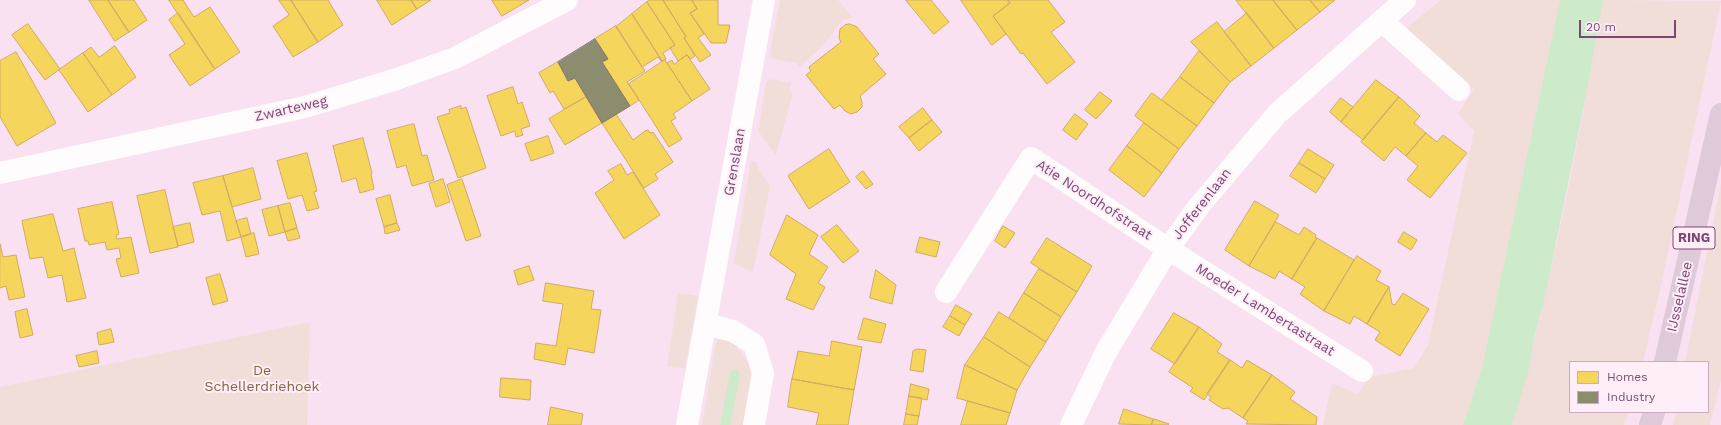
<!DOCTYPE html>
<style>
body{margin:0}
#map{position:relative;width:1721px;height:425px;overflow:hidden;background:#f8ebf3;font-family:"Work Sans",sans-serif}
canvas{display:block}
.legend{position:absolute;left:1569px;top:361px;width:140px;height:52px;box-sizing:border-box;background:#ffeef8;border:1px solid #caacc2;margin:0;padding:5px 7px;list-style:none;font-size:12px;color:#7a4872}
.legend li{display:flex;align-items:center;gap:8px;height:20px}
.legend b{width:20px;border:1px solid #caacc2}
.scale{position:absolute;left:1579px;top:20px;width:97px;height:18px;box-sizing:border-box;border:2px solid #7a4872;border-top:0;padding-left:5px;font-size:12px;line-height:14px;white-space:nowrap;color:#7a4872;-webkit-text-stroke:3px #ffeef8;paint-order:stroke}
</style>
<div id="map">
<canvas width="1721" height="425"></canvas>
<ul class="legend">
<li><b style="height:11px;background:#f6d55c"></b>Homes</li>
<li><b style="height:11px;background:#8c8c6e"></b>Industry</li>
</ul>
<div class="scale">20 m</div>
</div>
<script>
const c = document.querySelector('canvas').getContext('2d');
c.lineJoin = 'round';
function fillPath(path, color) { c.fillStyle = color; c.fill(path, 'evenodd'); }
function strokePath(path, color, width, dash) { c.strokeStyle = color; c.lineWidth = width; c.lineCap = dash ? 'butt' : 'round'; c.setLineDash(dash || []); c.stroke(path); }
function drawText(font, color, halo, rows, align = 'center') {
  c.font = font + ' "Work Sans",sans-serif'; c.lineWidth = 4; c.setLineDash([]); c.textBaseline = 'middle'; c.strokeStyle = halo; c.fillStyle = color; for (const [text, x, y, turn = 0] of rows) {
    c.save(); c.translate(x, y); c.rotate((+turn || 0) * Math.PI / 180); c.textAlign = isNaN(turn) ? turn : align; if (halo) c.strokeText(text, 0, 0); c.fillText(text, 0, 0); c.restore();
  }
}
const residential = new Path2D(`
 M0,0H1721V425H0ZM1570,362H1708V412H1570Z`);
const green = new Path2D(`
 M780,0H838L853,18L842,20C830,39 816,53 798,68L797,63L772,59L770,52Z
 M1441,0H1560L1482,367L1463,425H1323L1332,383L1358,394L1370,377L1414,368L1428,345L1474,131L1458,114L1474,89L1404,30Z
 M1603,0L1721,1L1662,281L1643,362H1570V412H1629L1624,425H1512C1551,286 1579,142 1603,0Z
 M771,79L791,83L789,92L793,93L776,155L758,131L766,83Z
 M751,161H756L759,170L770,186L753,273L734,263Z
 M1721,183V380L1710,425H1673L1676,412H1708V362H1685Z
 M678,293L698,296L685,368L667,367Z
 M310,322L307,425H0V387Z
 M721,337H729L753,369L744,425H702L715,347L717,341Z`);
const water = new Path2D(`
 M1560,0H1603L1589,80L1545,297L1535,334L1529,369L1512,425H1463L1482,367Z`);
const homes = new Path2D(`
 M89,0H108L129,32L115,41Z
 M108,0H134L147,20L129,32Z
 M169,0H183L194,17L210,7L240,52L215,69Z
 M279,0H291L318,42L293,57L273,26L289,15Z
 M291,0H328L343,25L318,42Z
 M377,0H411L417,9L392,25Z
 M411,0H431L417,9Z
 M492,0H529L502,16Z
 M650,0H663L686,37L684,38L695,56L691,59L687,55L678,61L670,48L675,45L647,2Z
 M663,0H692L697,9L690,13L704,34L698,38L711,55L700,62L684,38L686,37Z
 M692,0H718V25H730L726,43H711L690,13L697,9Z
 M906,0H931L949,22L934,34Z
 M961,0H1008L1010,3L993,16L1006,34L992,45Z
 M1008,0H1048L1065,22L1051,32L1075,62L1047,84L1023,53L1021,54L993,16L1010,3Z
 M1236,0H1273L1297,30L1274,48Z
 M1273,0H1310L1320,12L1297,30Z
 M1310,0H1335L1320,12Z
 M647,2L675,45L663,53L666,59L662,61L632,14Z
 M178,13L215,69L190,86L169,55L185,44L169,20Z
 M1247,13L1274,48L1251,66L1224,32Z
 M632,14L662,61V62L658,57L642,67L616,27Z
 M1217,22L1251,66L1230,82L1191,42Z
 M28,24L60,69L45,80L12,35Z
 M850,24L857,27L879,54L873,59L886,74L860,96L862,102V107L857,112L851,114L845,111L840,105L834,109L806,75L811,71L809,67L841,42L839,38L840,29L845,25Z
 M616,26L645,71L627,82L639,100L630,106L602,62L608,59L595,39Z
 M115,46L136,77L112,95L83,53L91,47L99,57Z
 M1199,51L1230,82L1214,103L1180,77Z
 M16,52L56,123L17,146L0,117V61Z
 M83,53L112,95L88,112L59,70Z
 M687,55L710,89L692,101L667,63L672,60L674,64Z
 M665,60L692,101L673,114L676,118L671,121L682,139L669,147L629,84Z
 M558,62L568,81L575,78L586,97L564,109L553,91L550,93L539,73Z
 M1180,77L1214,103L1197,126L1162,100Z
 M1376,80L1399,97L1363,140L1341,122Z
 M513,87L518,104L522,102L530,126L521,129L523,135L516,137L515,131L501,136L487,96Z
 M1100,92L1112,101L1096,119L1085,110Z
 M1152,93L1197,126L1179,149L1135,116Z
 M586,97L602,123L565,145L549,119Z
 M1399,97L1420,116L1414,123L1426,133L1406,156L1395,147L1384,161L1361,142Z
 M1341,98L1353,107L1341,122L1330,112Z
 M461,106V109L466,107L486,168L458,178L437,117L450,113L449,110Z
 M923,108L932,120L909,138L899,127Z
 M616,114L633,140L645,131L648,130L650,133L653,132L673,162L655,174L658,179L644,188L602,123Z
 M1075,114L1088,124L1076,140L1063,130Z
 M932,120L942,132L919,151L909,138Z
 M1144,123L1179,149L1162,173L1127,146Z
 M414,124L422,156L427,155L434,180L412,186L406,165L397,168L387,131Z
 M1426,133L1437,142L1443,135L1467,153L1430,198L1407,180L1418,166L1406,156Z
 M548,136L554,153L531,161L525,144Z
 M363,138L372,173L371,174L374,189L360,193L356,178L342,182L333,146Z
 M1127,146L1162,173L1144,197L1109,170Z
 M829,149L850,182L809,209L788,176Z
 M1308,149L1334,165L1325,179L1299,163Z
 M307,153L317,191L314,192L319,208L307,211L302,195L288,199L277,161Z
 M1299,163L1325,179L1316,193L1290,176Z
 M621,164L627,175L633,172L660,215L624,239L595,193L614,180L608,171Z
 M253,168L261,199L232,207L223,176Z
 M863,171L873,184L866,189L856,177Z
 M223,176L241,237L227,241L220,211L202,215L193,183Z
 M443,179L450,202L436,207L429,184Z
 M462,179L481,236L466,241L447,185Z
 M165,190L178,247L150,253L137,196Z
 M390,195L397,223L384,227L376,199Z
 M1255,201L1279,215L1249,266L1225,250Z
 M112,202L119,234L116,235L117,239L131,237L139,273L121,277L116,259L121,258L119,248L107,250L105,242L89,245L88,241H85L78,209Z
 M290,203L297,228L285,232L278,206Z
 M278,206L285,232L269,236L262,210Z
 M53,214L63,251L74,248L86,298L67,302L62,275L48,278L43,257L30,259L22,221Z
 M787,215L818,235L809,254L828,267L818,283L825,287L813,310L786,299L796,274L770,255Z
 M247,218L251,234L241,237L236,221Z
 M1276,222L1299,235L1304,227L1316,235L1315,237L1317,238L1292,279L1279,271L1275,279L1249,266Z
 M190,223L194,242L178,246L173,227Z
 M397,223L400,230L385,234L384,227Z
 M837,225L859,251L843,263L821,237Z
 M1003,226L1015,233L1005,248L995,241Z
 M297,228L300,238L288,241L285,232Z
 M1404,232L1417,240L1411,250L1398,242Z
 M254,233L259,254L246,257L241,237Z
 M920,237L940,242L936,257L916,252Z
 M1047,238L1092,266L1077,292L1031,263Z
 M1317,238L1354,260L1324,311L1300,294L1305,287L1292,279Z
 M0,244L3,257L16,255L25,297L9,300L6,286L0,288Z
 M1357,256L1381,271L1376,280L1389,287L1367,324L1354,316L1350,324L1324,311Z
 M529,266L534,280L518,285L514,271Z
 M1039,269L1077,292L1061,317L1024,293Z
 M876,270L896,285L892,304L870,298Z
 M220,274L228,301L213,305L206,278Z
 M546,283L594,291L591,309L601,310L594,353L568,348L565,365L534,359L536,343L556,346L563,304L543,301Z
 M1389,287L1392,304L1395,305L1403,293L1429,309L1400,356L1375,340L1380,332L1367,324Z
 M1024,293L1061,317L1046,342L1009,318Z
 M956,305L972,314L965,325L950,316Z
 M27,309L33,335L20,338L15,312Z
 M999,312L1046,342L1030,367L984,337Z
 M1174,313L1199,327L1175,364L1151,349Z
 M950,316L965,325L959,336L943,327Z
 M864,318L886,324L881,343L858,339Z
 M1199,327L1222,344L1217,352L1230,360L1204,400L1190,391L1193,388L1169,372Z
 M111,329L114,342L99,345L97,333Z
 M984,337L1030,367L1017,390L965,365Z
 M832,341L862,347L854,390L792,379L798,351L829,356Z
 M918,349L926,350L923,372L910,370L913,351Z
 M97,351L99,363L79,367L76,356Z
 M1230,360L1242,368L1247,360L1272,375L1243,418L1228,408L1223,409L1209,400L1211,397L1207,394Z
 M965,365L1017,390L1010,413L957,398Z
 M1272,375L1295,392L1290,399L1317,417L1316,425L1246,424L1248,421L1243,418Z
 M501,378L531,380L530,400L500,397Z
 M792,379L854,390L848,425H816L819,413L788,407Z
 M911,384L929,389L927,400L909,396Z
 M909,396L922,398L919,416L906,414Z
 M968,401L1010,413L1006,425H961Z
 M551,407L583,414L581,425H548Z
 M1124,409L1153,419L1151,425L1119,424Z
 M906,414L919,416L917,425H904Z
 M1154,419L1169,424L1168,425H1152Z`);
const industry = new Path2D(`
 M595,39L608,59L602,62L630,106L602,123L575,78L568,81L558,62Z`);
const stream = new Path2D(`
 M725,425L735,374`);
const street = new Path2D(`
 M1382,21L1459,90
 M0,173L305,107L394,80L455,58L567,0
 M946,292L1031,158L1168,249L1362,371
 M706,324L733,331L754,344L763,373L754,425
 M687,425L764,0`);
const secondary = new Path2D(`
 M1071,425L1106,352L1168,249L1199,206L1277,114L1405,0`);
const primary = new Path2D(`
 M1665,362L1721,114
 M1650,425L1654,412`);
const shields = [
 [1694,238,42]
];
const shieldNames = [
 ["RING",1694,238]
];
const streetNames = [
 ["Zwarteweg",291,109,-13],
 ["Grenslaan",735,162,-80],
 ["Atie Noordhofstraat",1094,200,33],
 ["Jofferenlaan",1202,204,-52],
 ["IJsselallee",1680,297,-77],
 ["Moeder Lambertastraat",1265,310,32]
];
const parkNames = [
 ["De",262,371],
 ["Schellerdriehoek",262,387]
];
fillPath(residential, '#fae1f1');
fillPath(green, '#f2ded8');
fillPath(water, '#cdeaca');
fillPath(homes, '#f6d55c');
strokePath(homes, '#d1ab63', 1);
fillPath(industry, '#8c8c6e');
strokePath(industry, '#87786f', 1);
strokePath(stream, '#cdeaca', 10);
strokePath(street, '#fefcfd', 22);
strokePath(secondary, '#fefcfd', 22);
strokePath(primary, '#decad8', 22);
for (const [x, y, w] of shields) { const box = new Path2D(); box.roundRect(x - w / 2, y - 11, w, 22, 3); c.fillStyle = '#ffeef8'; c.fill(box); strokePath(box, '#7a4872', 1); }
drawText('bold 13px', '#7a4872', null, shieldNames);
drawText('14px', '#7a4872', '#ffeef8', streetNames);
drawText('14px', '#876440', '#ffeef8', parkNames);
</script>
